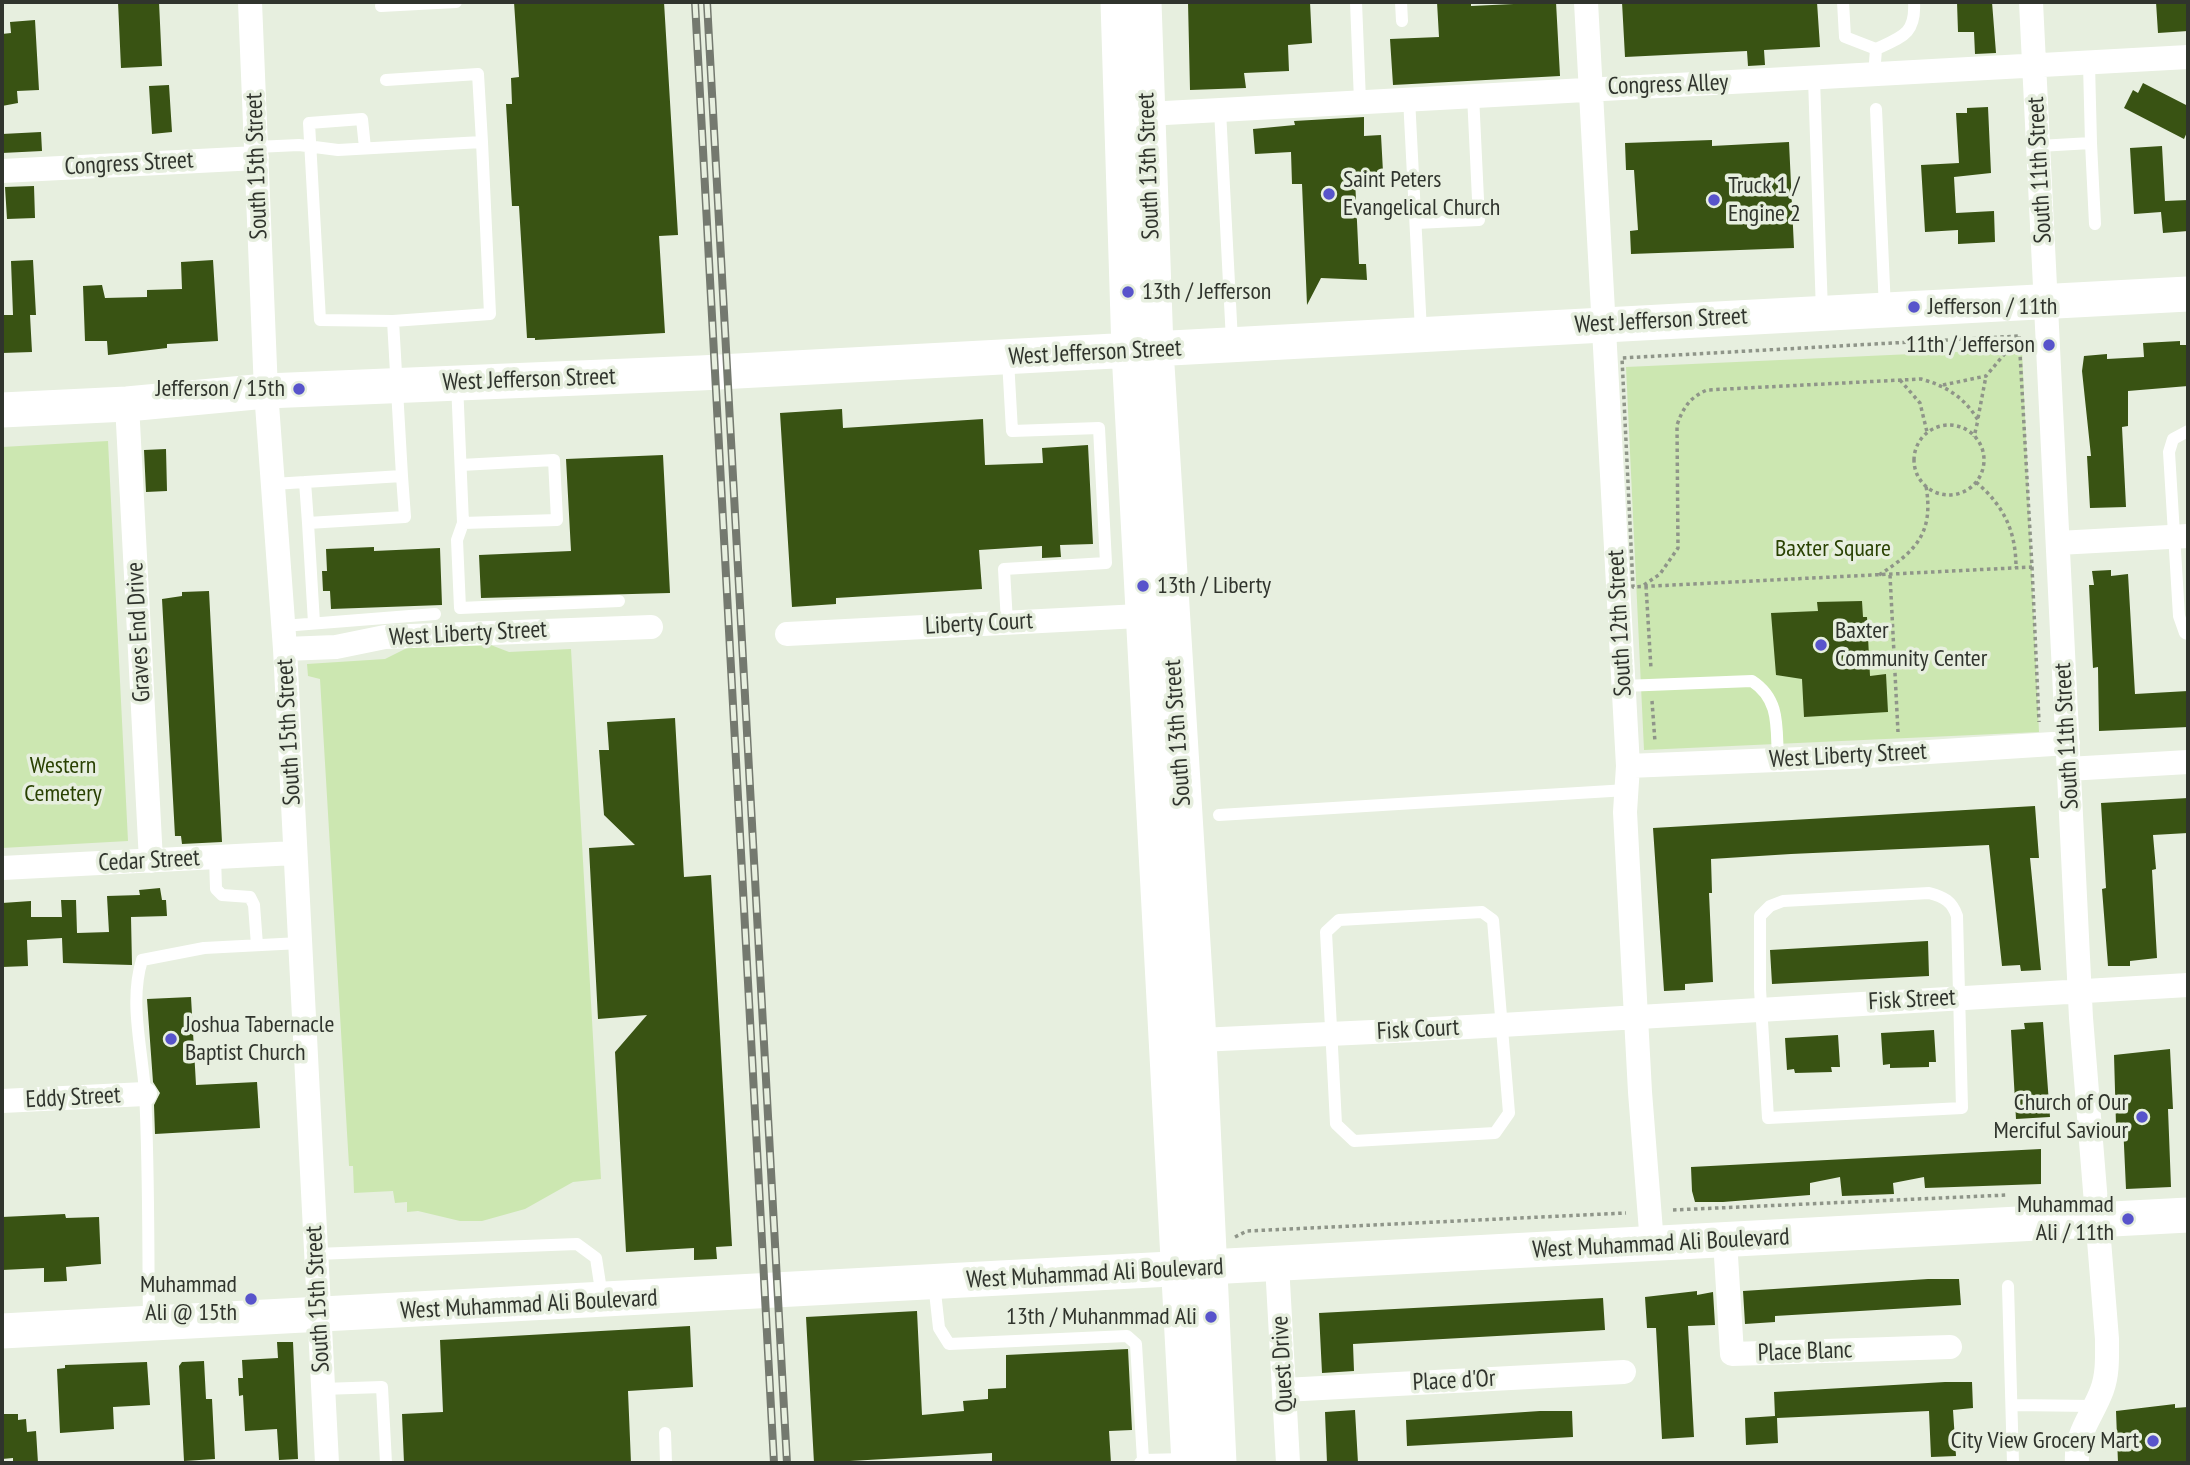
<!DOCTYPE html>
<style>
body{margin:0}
#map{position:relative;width:2190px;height:1465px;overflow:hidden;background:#e7efdf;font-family:"PT Sans Narrow",sans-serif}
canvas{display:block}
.frame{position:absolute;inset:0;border:4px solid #30342d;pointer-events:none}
</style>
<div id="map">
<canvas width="2190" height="1465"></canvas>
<div class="frame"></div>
</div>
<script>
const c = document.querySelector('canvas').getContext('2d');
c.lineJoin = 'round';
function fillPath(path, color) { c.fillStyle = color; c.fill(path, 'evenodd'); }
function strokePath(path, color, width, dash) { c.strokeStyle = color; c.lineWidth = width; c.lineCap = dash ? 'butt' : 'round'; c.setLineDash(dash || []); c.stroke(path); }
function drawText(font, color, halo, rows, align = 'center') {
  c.font = font + ' "PT Sans Narrow",sans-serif'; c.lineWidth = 7; c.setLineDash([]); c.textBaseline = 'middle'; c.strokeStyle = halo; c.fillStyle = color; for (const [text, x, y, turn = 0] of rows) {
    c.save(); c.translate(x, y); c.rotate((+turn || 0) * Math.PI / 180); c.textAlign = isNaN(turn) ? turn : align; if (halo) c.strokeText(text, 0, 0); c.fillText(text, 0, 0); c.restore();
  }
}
const green = new Path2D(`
 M2022,349L2039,732L1644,750L1626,367Z
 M108,441L128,841L2,848V447Z
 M483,642L509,652L571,649L601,1179L573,1182L525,1209L482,1221H460L418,1211L407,1212V1202L395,1203L393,1191L354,1193L353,1166H349L320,679L308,676L307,664L385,659L413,645Z`);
const building = new Path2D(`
 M118,2H159L162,66L121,68Z
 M514,2H664L678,235L659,236L665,333L535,340V338H527L519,206H512L506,104H512L511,78L519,77Z
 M1188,2H1310L1312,43L1288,45L1289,71L1244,73L1246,88L1190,90Z
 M1437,2H1471V6L1556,2L1560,76L1393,85L1390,39L1439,37Z
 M1622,2H1817L1820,47L1764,50L1765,65L1748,66L1747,51L1625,57Z
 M1957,2H1992L1996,53L1975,54L1974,32H1958Z
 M2156,2H2188V31L2158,33Z
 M35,20L39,90L17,91L18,103L2,106V34L11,33L10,22Z
 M2143,83L2188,106V130L2184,139L2124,108L2133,90L2138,93Z
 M169,85L172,132L152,134L149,86Z
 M1988,107L1991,173L1954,177L1956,213L1994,211L1995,242L1958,244V230L1925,232L1921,165L1959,163L1956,113H1967V108Z
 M1364,117V136L1381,135L1383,172L1364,173V178L1355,179L1359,264H1366L1367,280L1321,278L1307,305L1302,184H1292L1291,152L1255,154L1253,129L1295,125L1294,121Z
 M41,132L42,151L2,153V134Z
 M1712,140V146L1789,142L1794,248L1631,254L1630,231L1638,230L1634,170H1626L1625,143Z
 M2162,146L2165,201L2188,200V231L2163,233L2161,212L2134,214L2130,148Z
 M34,186L35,218L7,219L5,187Z
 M33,260L36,315H30L32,352L2,353V315H13L11,261Z
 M213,260L218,341L167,344V348L108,355L107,341H85L83,286L102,285L105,298L147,297V290L182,289L181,262Z
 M2180,341V345H2188V386L2128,391V426L2122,427L2126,507L2090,508L2087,456H2091L2082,371L2084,356L2107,354V359L2144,357L2143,343Z
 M842,409L843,428L983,419L985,465L1043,463L1042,448L1088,445L1093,544L1060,545L1061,557L1042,558V546L979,550L982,589L836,598V604L792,607L780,413Z
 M166,449L167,491L146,492L144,450Z
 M663,455L670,593L481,598L479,555L571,551L566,459Z
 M374,547V551L440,548L442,605L331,609L330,591H323L322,571H327L326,549Z
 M2111,570V576L2128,574L2135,694L2188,691V727L2099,731L2098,667L2093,668L2089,585H2094L2092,571Z
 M209,591L222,842L182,844L181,836H175L162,599L182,596V592Z
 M1862,601L1863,617H1867L1870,676L1886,674L1888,712L1804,717L1802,679L1776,675L1771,613L1818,611L1817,602Z
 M675,718L684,877L711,875L732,1246L716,1247L717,1259L694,1260V1248L626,1252L615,1052L647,1015L598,1019L589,848L635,845L604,815L599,750H609L607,722Z
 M2188,798V833L2153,835L2156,869L2152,870L2157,958L2130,961V966H2108L2102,889L2106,888L2101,803Z
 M2035,806L2039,858H2030L2041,970L2021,971L2020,965L2002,966L1989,845L1791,854L1711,859L1712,893H1709L1713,982L1685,984V990L1664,991L1653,828Z
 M160,888L162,900H166L167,916L131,917L132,965L63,963L62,938L27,940L28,966L2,967V903L31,901V917H62L61,900H76L77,933L109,932L107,896L140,895L139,890Z
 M1928,941L1929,976L1772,984L1770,950Z
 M191,997L196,1085L257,1082L260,1128L155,1134L154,1105L160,1093L153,1082L147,999Z
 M2043,1022L2050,1117L2016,1119L2011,1030L2025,1029L2024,1023Z
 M1934,1030L1936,1062H1929V1067L1890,1068V1064L1883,1065L1881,1033Z
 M1838,1035L1840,1067H1831L1832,1072L1795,1073L1794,1069L1787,1070L1785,1038Z
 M2170,1049L2173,1109H2168L2171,1187L2126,1189L2123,1124L2116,1125L2114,1055Z
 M2041,1149V1184L1925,1188L1924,1177L1893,1183L1894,1194L1842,1196L1840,1177L1810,1183V1195L1723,1202H1695L1692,1191L1691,1167Z
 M65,1214L66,1218L99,1217L101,1264L66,1267L67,1281L44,1282V1268L2,1270V1217Z
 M1928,1279H1959L1961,1305L1775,1316V1322L1745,1324L1743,1291Z
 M1697,1291V1295L1713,1292L1715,1325L1688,1326L1694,1437L1662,1439L1656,1328H1647L1645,1297Z
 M1603,1298L1605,1330L1353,1344L1354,1371L1322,1373L1319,1313Z
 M917,1311L922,1415L964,1411L963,1401L988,1399V1389L1006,1388V1355L1128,1349L1132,1430L1109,1431L1111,1463H992V1453L814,1463L806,1317Z
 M690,1326L693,1387L628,1391L631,1463H404L402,1414L443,1412L440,1340Z
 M277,1342H293L298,1459L279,1460L277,1429L245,1431L243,1395L239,1396L238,1378H243L242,1360L278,1358Z
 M204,1361L206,1399H212L215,1459L184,1461L179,1366L182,1362Z
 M147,1362L150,1405L113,1407L114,1429L60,1433L57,1369L65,1368V1365Z
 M1945,1382H1972L1973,1408L1953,1410L1956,1456L1931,1457L1929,1411L1777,1418L1778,1443L1746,1445L1745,1418L1775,1416L1774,1392Z
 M2175,1404V1408L2188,1407V1463H2118L2116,1411Z
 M1355,1410L1358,1463H1327L1325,1412Z
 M1540,1411H1572L1573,1437L1407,1446L1406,1420Z
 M2,1414H18V1420L26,1419L27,1432L36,1431L38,1463H13V1458L2,1459Z`);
const path = new Path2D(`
 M2019,336L2032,567L1633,587L1622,358Z
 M1900,380L1920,403L1927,432
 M1943,385L1986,376L2018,338
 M1978,418L1986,376
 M1914 460a35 35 0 1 1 70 0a35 35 0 1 1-70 0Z
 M1976,482C2004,506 2016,531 2016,568
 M2032,567L2039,722
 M1879,575C1916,551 1934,533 1926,486
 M1890,575L1898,732
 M1644,585L1660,574L1678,548L1677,425C1683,408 1690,397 1707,390L1921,379C1946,386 1964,397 1978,420L1974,437
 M1646,586L1651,669
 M1652,701L1655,742
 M1673,1210L2007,1195
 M1235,1237L1247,1231L1626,1213`);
const lane = new Path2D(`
 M1356,2L1360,101
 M1401,2L1402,21
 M1843,2L1845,37L1876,49L1874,76
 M381,6L456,2
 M1876,49C1902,37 1916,34 1914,2
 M1814,79L1822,312
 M386,80L478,74L482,142
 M1409,98L1421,331
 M1876,109L1885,309
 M1220,110L1232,341
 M2091,143L2095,224
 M2039,146L2091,143L2089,64
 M256,147L299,145L338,150L482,142L490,314L393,321
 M1416,223L1479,220L1473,95
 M457,383L463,523L457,540L460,608L619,601
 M2188,431L2173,439L2169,452L2179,616L2185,633L2188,634
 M461,465L554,460L557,520L463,523
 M305,482L308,523L405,517L402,476
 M273,484L402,476L393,321L320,320L309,123L362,119L365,148
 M308,523L314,623
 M1007,623L1004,569L1106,563L1099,428L1012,431L1008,360
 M283,626L435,614
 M1623,686L1752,681C1781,700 1776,728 1778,760
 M1219,815L1627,790
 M215,857L216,889L222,895L250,897L254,905L257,945
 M1929,893C1944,897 1952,901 1957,916L1962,1108L1768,1118L1760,989V916L1770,906L1783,901Z
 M1482,912L1493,920L1509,1113L1495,1133L1354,1141L1336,1124L1326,932L1339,920Z
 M316,1254L577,1244L596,1258L602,1297
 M934,1283L939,1328L949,1344L1127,1336L1136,1344L1143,1460
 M2008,1286L2013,1463
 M149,1323C148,1246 149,1169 145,1092C142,1048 129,1002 142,960L204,948L300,943
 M322,1389L382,1387L386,1463
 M2013,1405L2093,1406
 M665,1433L666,1463
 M1140,1463L1143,1460L1185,1459`);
const street = new Path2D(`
 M250,2L266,391L285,649L327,1463
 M1586,2L1628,766L1625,812L1640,1092L1652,1244
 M2031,2L2081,1018L2107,1339C2107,1356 2108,1374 2102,1390C2092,1417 2075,1433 2077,1463
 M1147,114L2188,57
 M2,171L257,158
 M127,404L151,861
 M2058,543L2188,536
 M787,634L1159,615
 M285,649L336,647L385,637L651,627
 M1628,766L1851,757L2068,743
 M2068,769L2188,762
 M2,868L295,853
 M1199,1040L1416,1030L2188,985
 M2,1101L145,1094
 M1725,1240L1732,1354L1950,1347
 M1277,1264L1288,1463
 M1284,1390L1624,1372`);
const secondary = new Path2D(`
 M1118,2L1129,351L1189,1463
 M1144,2L1156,349L1199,1040L1219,1463
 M2,410L127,404L266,391L700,373L2188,294
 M2,1331L2188,1215`);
const rail = new Path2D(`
 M695,2L774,1463
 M707,2L787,1463`);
const markers = [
 [1329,194,7,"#5854cb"],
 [1714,200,7,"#5854cb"],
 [1128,292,7,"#5854cb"],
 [1914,307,7,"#5854cb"],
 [2049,345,7,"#5854cb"],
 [299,389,7,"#5854cb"],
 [1143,586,7,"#5854cb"],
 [1821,645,7,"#5854cb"],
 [171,1039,7,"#5854cb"],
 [2142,1117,7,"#5854cb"],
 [2128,1219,7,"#5854cb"],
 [251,1299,7,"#5854cb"],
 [1211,1317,7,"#5854cb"],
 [2153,1441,7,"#5854cb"]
];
const streetNames = [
 ["Congress Alley",1668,85,-2],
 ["Congress Street",129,164,-3],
 ["South 15th Street",257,166,-92],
 ["South 13th Street",1149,166,-92],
 ["South 11th Street",2040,170,-93],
 ["West Jefferson Street",1661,321,-3],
 ["West Jefferson Street",1095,353,-3],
 ["West Jefferson Street",529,380,-2],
 ["South 12th Street",1620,623,-93],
 ["Liberty Court",979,624,-3],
 ["Graves End Drive",139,632,-93],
 ["West Liberty Street",468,634,-3],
 ["South 15th Street",289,732,-93],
 ["South 13th Street",1178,733,-94],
 ["South 11th Street",2067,736,-93],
 ["West Liberty Street",1848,756,-3],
 ["Cedar Street",149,861,-3],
 ["Fisk Street",1912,1000,-3],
 ["Fisk Court",1418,1030,-3],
 ["Eddy Street",73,1098,-3],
 ["West Muhammad Ali Boulevard",1661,1244,-3],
 ["West Muhammad Ali Boulevard",1095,1274,-3],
 ["South 15th Street",318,1299,-93],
 ["West Muhammad Ali Boulevard",529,1305,-3],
 ["Place Blanc",1805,1352,-2],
 ["Quest Drive",1283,1364,-93],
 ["Place d'Or",1454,1381,-3]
];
const poiNames = [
 ["Saint Peters",1343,180],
 ["Evangelical Church",1343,208],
 ["Truck 1 /",1728,186],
 ["Engine 2",1728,214],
 ["13th / Jefferson",1142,292],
 ["Jefferson / 11th",1928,307],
 ["11th / Jefferson",2035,345,"right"],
 ["Jefferson / 15th",285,389,"right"],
 ["13th / Liberty",1157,586],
 ["Baxter",1835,631],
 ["Community Center",1835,659],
 ["Joshua Tabernacle",185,1025],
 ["Baptist Church",185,1053],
 ["Church of Our",2128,1103,"right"],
 ["Merciful Saviour",2128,1131,"right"],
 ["Muhammad",2114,1205,"right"],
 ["Ali / 11th",2114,1233,"right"],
 ["Muhammad",237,1285,"right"],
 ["Ali @ 15th",237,1313,"right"],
 ["13th / Muhanmmad Ali",1197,1317,"right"],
 ["City View Grocery Mart",2139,1441,"right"]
];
const parkNames = [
 ["Baxter Square",1833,549],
 ["Western",63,766],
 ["Cemetery",63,794]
];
fillPath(green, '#cce7b1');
fillPath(building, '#395313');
strokePath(path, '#8f9589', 3.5, [3.5, 3.5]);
strokePath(lane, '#fff', 12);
strokePath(street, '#fff', 24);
strokePath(secondary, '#fff', 35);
strokePath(rail, '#74796f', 8);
strokePath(rail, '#e7efdf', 5, [16]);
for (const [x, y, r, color] of markers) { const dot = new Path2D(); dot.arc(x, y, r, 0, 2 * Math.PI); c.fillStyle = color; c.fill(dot); strokePath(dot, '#e7efdf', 2.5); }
drawText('24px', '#30342d', '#e7efdf', streetNames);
drawText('24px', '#30342d', '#e7efdf', poiNames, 'left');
drawText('24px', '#294102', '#e7efdf', parkNames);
</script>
